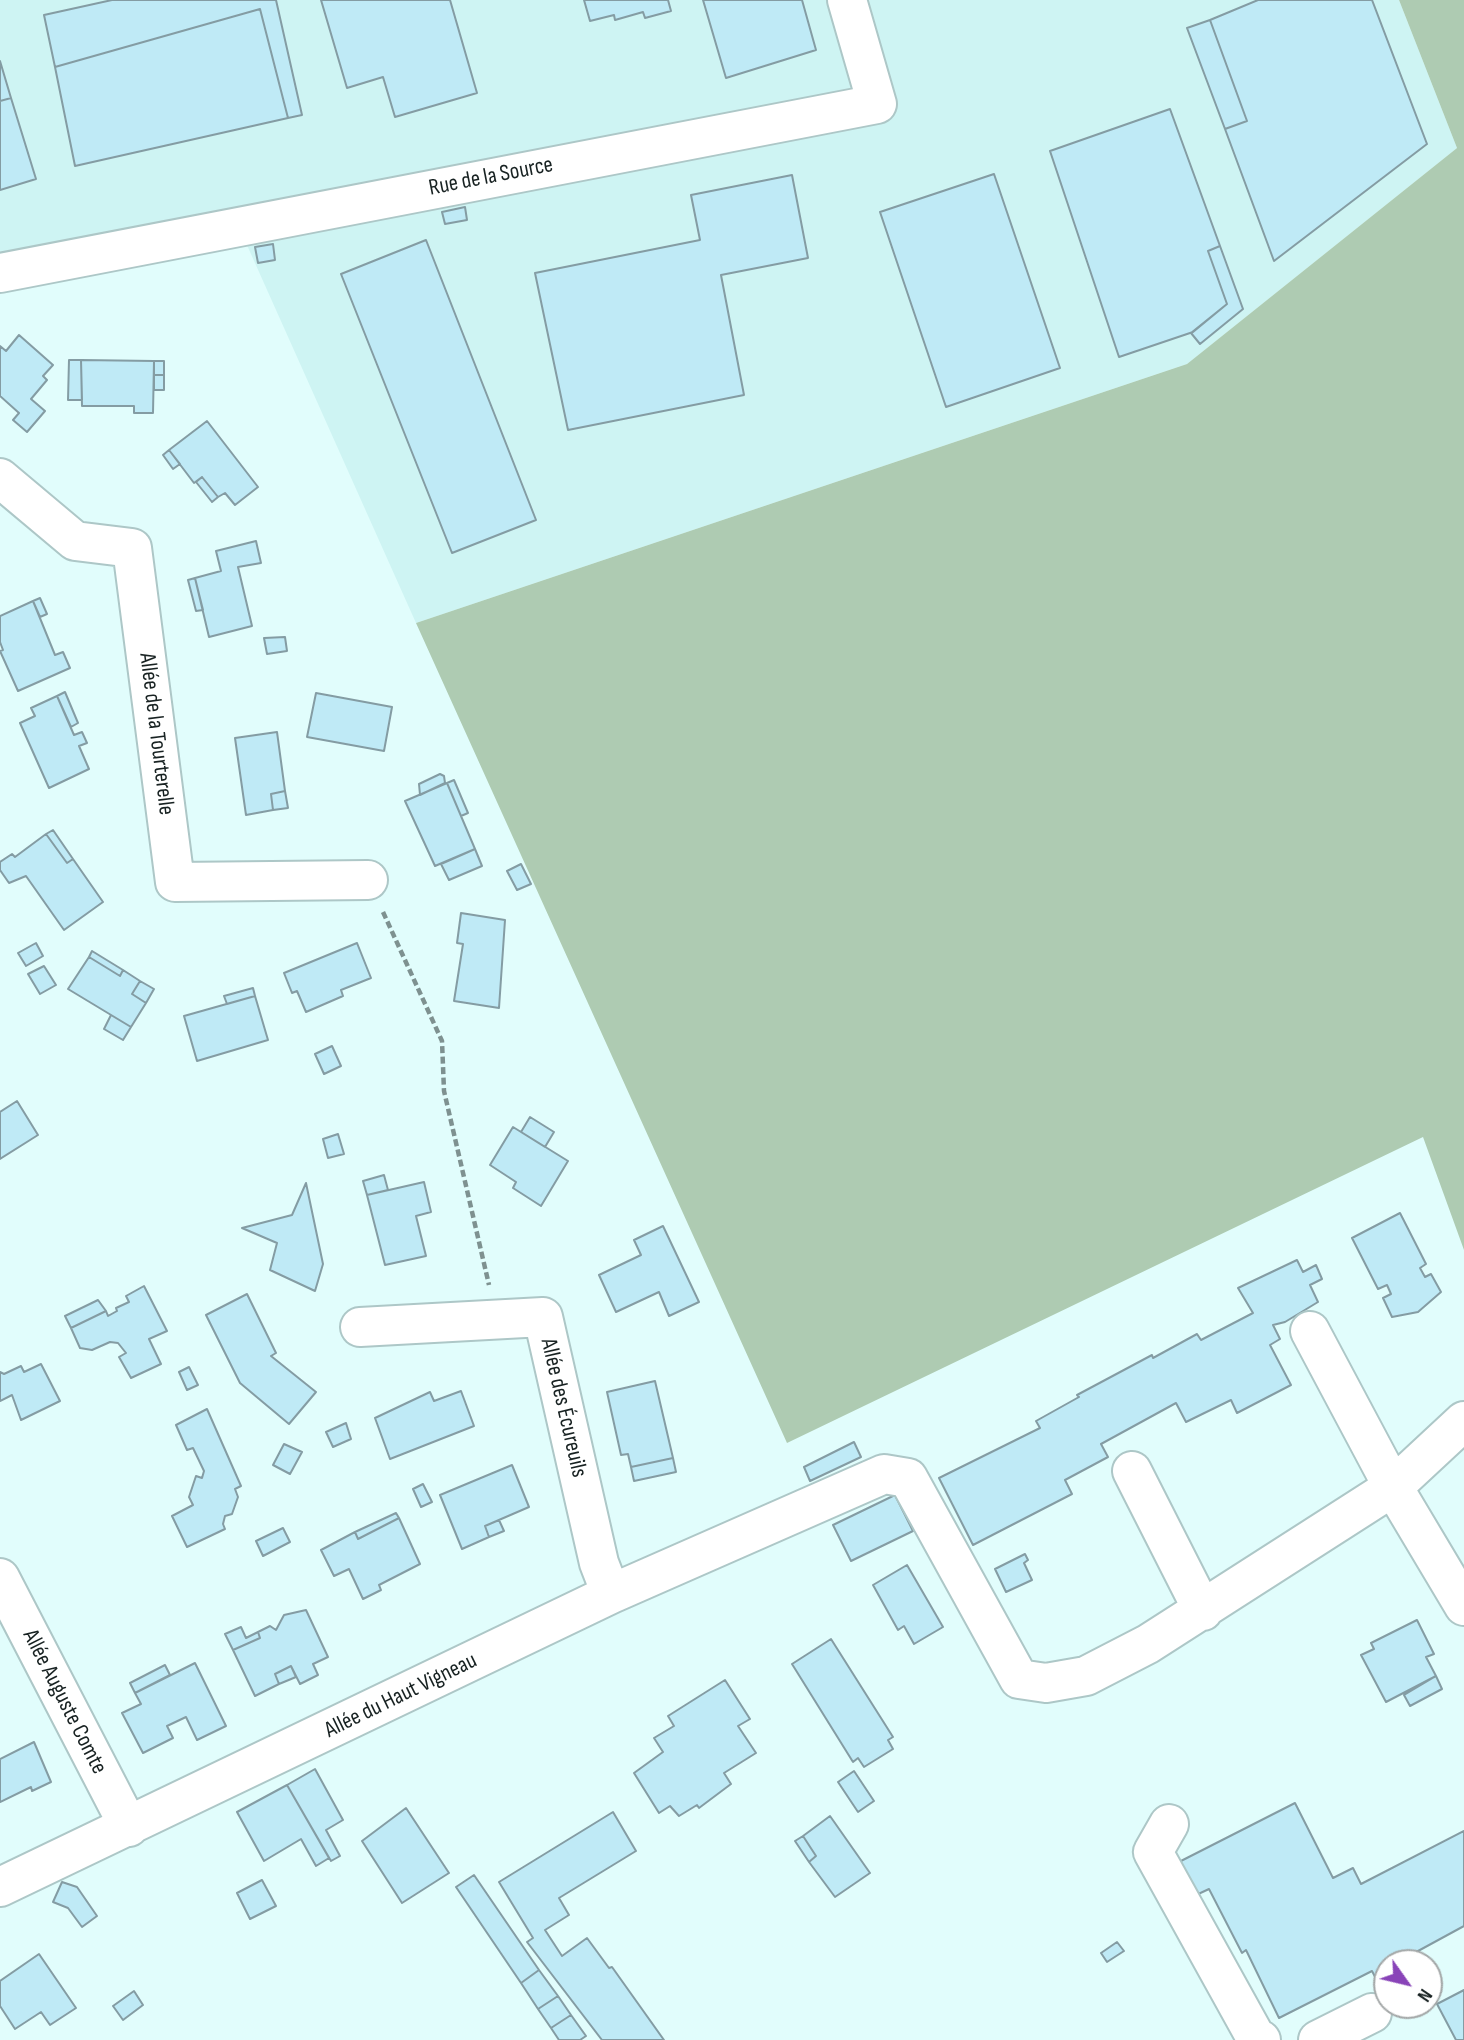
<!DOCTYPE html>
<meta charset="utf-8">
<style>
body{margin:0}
#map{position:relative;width:1464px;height:2040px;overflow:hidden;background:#e1fdfc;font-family:"Sofia Sans Condensed",sans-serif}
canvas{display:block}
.north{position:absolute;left:1373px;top:1949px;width:70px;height:70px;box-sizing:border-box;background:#fff;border:2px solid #a3a7a7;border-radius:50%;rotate:124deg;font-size:19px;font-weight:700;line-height:28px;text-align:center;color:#182222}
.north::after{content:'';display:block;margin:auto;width:24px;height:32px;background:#8944b8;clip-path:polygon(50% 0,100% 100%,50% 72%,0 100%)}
</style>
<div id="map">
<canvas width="1464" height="2040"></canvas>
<div class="north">N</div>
</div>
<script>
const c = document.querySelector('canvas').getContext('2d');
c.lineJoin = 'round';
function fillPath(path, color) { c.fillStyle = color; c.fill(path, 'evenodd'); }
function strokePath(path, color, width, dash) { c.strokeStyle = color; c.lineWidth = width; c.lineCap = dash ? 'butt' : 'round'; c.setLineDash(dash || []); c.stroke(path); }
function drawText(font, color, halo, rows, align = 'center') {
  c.font = font + ' "Sofia Sans Condensed",sans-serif'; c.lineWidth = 5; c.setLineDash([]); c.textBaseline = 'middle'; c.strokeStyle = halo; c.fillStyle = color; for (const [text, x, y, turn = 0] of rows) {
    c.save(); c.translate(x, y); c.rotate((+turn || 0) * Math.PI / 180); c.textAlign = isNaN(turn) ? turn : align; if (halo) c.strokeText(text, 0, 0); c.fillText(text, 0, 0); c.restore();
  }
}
const built = new Path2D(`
 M0,0H1399L1457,148L1187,364L416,623L238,225L0,287Z`);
const forest = new Path2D(`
 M1399,0H1464V1250L1423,1137L787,1443L416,623L1187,364L1457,148Z`);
const building = new Path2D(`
 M112,0H276L302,115L288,118L260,9L55,67L44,15Z
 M321,0H450L477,93L395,117L383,77L347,88Z
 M584,0H668L671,11L645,18L643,12L615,20L614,15L590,21Z
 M703,0H802L816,50L726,78Z
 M1258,0H1372L1427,144L1274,261L1225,129L1247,121L1210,20Z
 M260,9L288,118L75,166L55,67Z
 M1210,20L1247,121L1225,129L1187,28Z
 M0,61L11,98L0,101Z
 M11,98L36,179L0,190V101Z
 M1170,109L1220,246L1208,251L1227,304L1193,332L1119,357L1050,151Z
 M994,174L1060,368L946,407L880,212Z
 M792,175L808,258L721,275L744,395L568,430L535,273L700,240L691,195Z
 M465,207L467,220L445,224L442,212Z
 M426,240L536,520L452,553L341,274Z
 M273,244L275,260L258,263L255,247Z
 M1220,246L1243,309L1200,344L1191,333L1227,304L1208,251Z
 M19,335L53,365L43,376L47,380L31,399L45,411L27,432L13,420L19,413L0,396V346L6,351Z
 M69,360H81L82,400H68Z
 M81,360L154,361L153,413H134V406H82Z
 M154,361H164V375H154Z
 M154,375H164V390H154Z
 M207,421L258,487L235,505L225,493L218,497L202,477L194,483L169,450Z
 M169,450L180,464L173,469L163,455Z
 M202,477L218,497L212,502L196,482Z
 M256,541L261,563L238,567L252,626L209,637L195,578L221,571L216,551Z
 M195,578L203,610L196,611L188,580Z
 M40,598L47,614L40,617L33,601Z
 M33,601L55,655L63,652L70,668L18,691L0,651L3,650L0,642V616Z
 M285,637L287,651L267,654L264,638Z
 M65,692L78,723L71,727L57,696Z
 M316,693L392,707L384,751L307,737Z
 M57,696L74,735L82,732L87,743L79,746L89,769L49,788L20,723L35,716L31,708Z
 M277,732L285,791L271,794L273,810L246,815L235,738Z
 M440,774L444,776L445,783L420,795L419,784Z
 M454,780L468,813L461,816L447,783Z
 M447,783L475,849L435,866L405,801Z
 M285,791L288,808L273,810L271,794Z
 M53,830L73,859L67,863L46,834Z
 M46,834L67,863L73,859L103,902L64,930L26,876L9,883L0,870V862L12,854L15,857Z
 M475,849L482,866L449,880L441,864Z
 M521,864L531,884L517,890L507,871Z
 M461,913L505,920L499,1008L454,1001L463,944L457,943Z
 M36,943L43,956L26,966L18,953Z
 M357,943L371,978L341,990L343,996L306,1012L297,991L292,993L284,973Z
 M92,951L123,970L120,976L89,957Z
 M89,957L120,976L123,970L140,981L132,994L146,1003L131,1027L68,989Z
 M44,966L56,985L40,994L28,974Z
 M140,981L154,989L146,1003L132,994Z
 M253,988L255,996L227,1004L224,996Z
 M255,996L268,1040L197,1061L184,1016Z
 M111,1015L131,1027L123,1040L104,1029Z
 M332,1046L341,1066L324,1074L315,1054Z
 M17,1101L38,1135L0,1159V1112Z
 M530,1117L554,1132L545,1147L521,1132Z
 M513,1127L568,1161L541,1206L513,1188L516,1182L490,1165Z
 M338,1134L344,1154L328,1158L323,1139Z
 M384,1175L388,1190L367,1195L363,1181Z
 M424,1182L431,1212L416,1216L426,1256L385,1265L367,1195Z
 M306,1183L323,1264L315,1291L270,1270L277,1243L242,1228L292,1215Z
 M1400,1213L1426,1264L1420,1268L1425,1277L1431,1274L1441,1292L1418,1312L1392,1317L1383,1298L1391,1294L1387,1285L1378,1289L1352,1238Z
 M663,1226L699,1302L669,1316L659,1292L616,1312L599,1275L641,1255L634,1240Z
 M1297,1260L1303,1272L1316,1265L1322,1279L1310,1285L1318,1302L1285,1322L1273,1325L1280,1339L1270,1345L1291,1385L1237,1413L1231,1400L1186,1422L1176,1403L1101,1444L1108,1457L1065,1480L1072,1494L973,1545L939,1478L1040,1428L1036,1421L1079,1397L1077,1395L1152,1355L1153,1358L1197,1334L1201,1340L1253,1313L1238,1288Z
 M144,1286L167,1331L149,1339L161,1364L131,1378L119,1357L126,1353L118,1343L110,1342L92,1350L80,1348L71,1328L106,1311L108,1316L117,1311L116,1308L129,1302L126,1296Z
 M247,1294L276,1353L271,1356L316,1392L289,1424L240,1383L206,1315Z
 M98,1300L106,1311L71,1328L65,1316Z
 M41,1364L60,1401L21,1420L12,1395L0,1401V1372L4,1374L21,1366L24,1372Z
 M189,1367L198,1385L187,1390L179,1372Z
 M655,1381L673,1458L631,1467L628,1454L621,1455L607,1392Z
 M461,1391L474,1426L390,1459L375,1418L430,1392L434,1401Z
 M207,1409L241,1486L235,1489L238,1497L232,1514L225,1516L223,1524L225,1529L187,1547L172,1516L193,1505L189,1497L196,1476L202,1478L204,1471L193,1448L187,1450L176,1425Z
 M346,1423L351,1439L333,1447L326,1432Z
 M854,1442L861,1457L810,1481L804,1467Z
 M284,1444L302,1452L290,1474L273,1465Z
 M673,1458L676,1472L634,1481L631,1467Z
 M512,1465L529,1507L485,1526L489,1537L462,1549L440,1495Z
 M423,1484L432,1502L421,1507L413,1489Z
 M895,1495L913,1531L851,1561L833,1525Z
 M396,1513L399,1518L358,1539L355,1532Z
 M399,1518L420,1564L379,1585L381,1590L363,1599L349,1569L334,1576L321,1550L355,1532L358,1539Z
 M499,1520L504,1531L489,1537L485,1526Z
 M283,1528L290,1542L263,1556L256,1541Z
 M1025,1554L1028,1560L1024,1563L1032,1580L1006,1592L995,1569Z
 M907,1565L943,1627L914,1644L904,1626L898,1630L873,1585Z
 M306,1610L328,1657L313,1664L318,1675L300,1684L291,1666L275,1674L279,1684L255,1696L233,1650L260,1638L258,1632L270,1626L276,1630L284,1615Z
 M1417,1620L1434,1654L1426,1657L1436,1676L1386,1702L1361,1655L1374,1649L1371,1643Z
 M241,1627L246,1638L258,1632L260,1638L233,1650L225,1634Z
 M831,1639L893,1737L888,1740L893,1749L864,1767L858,1758L853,1762L792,1664Z
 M195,1663L226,1726L197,1740L186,1717L167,1726L173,1738L143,1753L122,1713L141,1704L135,1693Z
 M165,1665L170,1675L135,1693L130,1683Z
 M291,1666L296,1677L279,1684L275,1674Z
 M1436,1676L1442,1689L1410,1706L1404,1695Z
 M725,1680L750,1719L738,1726L756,1753L724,1773L731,1784L699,1808L697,1805L679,1816L670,1806L659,1813L634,1773L663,1752L654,1738L674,1726L668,1716Z
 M34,1742L51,1782L32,1791L31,1787L0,1802V1759Z
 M315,1769L343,1820L326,1830L340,1856L331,1861L287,1785Z
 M854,1771L874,1801L858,1812L838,1782Z
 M287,1785L329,1858L316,1866L301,1839L264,1861L237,1812Z
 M1295,1803L1333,1878L1353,1868L1361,1884L1464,1831V1926L1396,1963H1387V1992L1384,1994L1372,1971L1279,2018L1246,1950L1242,1953L1209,1889L1194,1896L1177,1863Z
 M406,1808L449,1873L402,1903L362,1841Z
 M613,1812L636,1851L559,1898L569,1915L545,1930L562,1956L587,1938L609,1968L612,1967L664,2040H602L527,1942L533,1938L499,1882Z
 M830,1816L870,1873L835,1897L809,1862L816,1856L803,1836Z
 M803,1836L816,1856L809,1862L795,1841Z
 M474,1875L539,1970L521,1983L456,1887Z
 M262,1880L276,1906L250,1919L237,1893Z
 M62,1882L77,1887L97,1916L82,1927L68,1908L53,1902Z
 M1117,1942L1124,1951L1107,1962L1101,1953Z
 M39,1954L76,2008L50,2025L41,2012L15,2029L0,2006V1981Z
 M539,1970L558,1996L538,2009L521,1983Z
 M1464,1990V2040H1456L1437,2004Z
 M134,1991L143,2005L123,2020L113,2006Z
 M558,1996L571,2015L551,2028L538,2009Z
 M571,2015L586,2036L580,2040H559L551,2028Z`);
const path = new Path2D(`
 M383,912L442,1041L444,1091L489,1285`);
const minor = new Path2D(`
 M0,273L877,104L847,0
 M0,478L75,541L132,548L175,882L368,880
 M360,1327L543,1317L599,1563L611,1594
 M1310,1331L1393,1487L1464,1606
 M1132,1471L1203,1611
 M0,1578L129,1827
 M1169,1824L1153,1852L1256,2038L1261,2040
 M0,1887L611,1594L884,1474L908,1478L1019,1679L1046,1683L1086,1676L1148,1644L1393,1487L1464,1421
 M1318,2040L1372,2013`);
const streetNames = [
 ["Rue de la Source",491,177,-11],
 ["Allée de la Tourterelle",156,734,83],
 ["Allée des Écureuils",563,1408,77],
 ["Allée du Haut Vigneau",401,1696,-26],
 ["Allée Auguste Comte",64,1702,63]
];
fillPath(built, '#cef4f3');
fillPath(forest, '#aecbb2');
fillPath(building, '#bfeaf6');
strokePath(building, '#849ca3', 2);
strokePath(minor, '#adc7c7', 42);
strokePath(path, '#7e9190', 4.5, [7, 3.5]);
strokePath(minor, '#fff', 38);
drawText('23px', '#182222', '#fff', streetNames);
</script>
